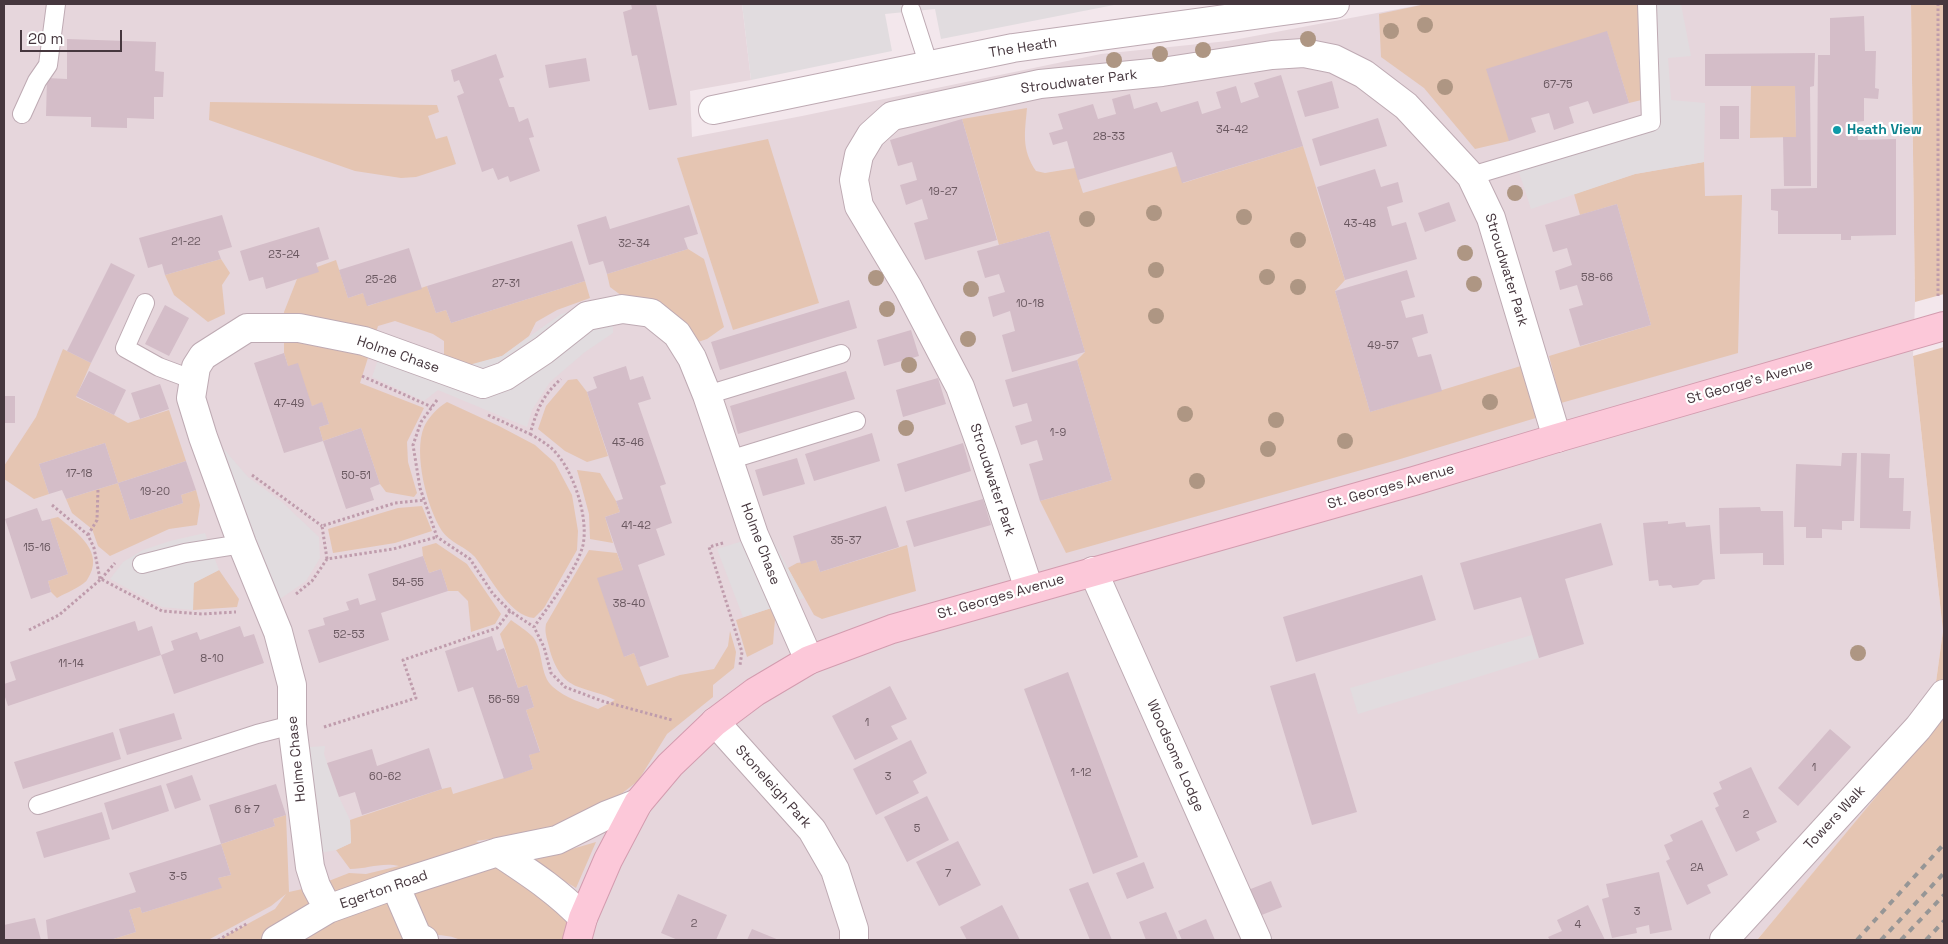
<!DOCTYPE html>
<meta charset="utf-8">
<style>
body{margin:0}
#map{position:relative;width:1948px;height:944px;overflow:hidden;background:#f3e7ec;font-family:"Space Grotesk",sans-serif}
canvas{display:block}
.frame{position:absolute;inset:0;border:5px solid #46373e;pointer-events:none}
.scale{position:absolute;left:20px;top:30px;width:102px;height:22px;box-sizing:border-box;border:2px solid #46373e;border-top:0;padding-left:6px;font-size:15px;line-height:18px;white-space:nowrap;color:#46373e;-webkit-text-stroke:4px #fff;paint-order:stroke}
</style>
<div id="map">
<canvas width="1948" height="944"></canvas>
<div class="frame"></div>
<div class="scale">20 m</div>
</div>
<script>
const c = document.querySelector('canvas').getContext('2d');
c.lineJoin = 'round';
function fillPath(path, color) { c.fillStyle = color; c.fill(path, 'evenodd'); }
function strokePath(path, color, width, dash) { c.strokeStyle = color; c.lineWidth = width; c.lineCap = dash ? 'butt' : 'round'; c.setLineDash(dash || []); c.stroke(path); }
function drawText(font, color, halo, rows, align = 'center') {
  c.font = font + ' "Space Grotesk",sans-serif'; c.lineWidth = 4.5; c.setLineDash([]); c.textBaseline = 'middle'; c.strokeStyle = halo; c.fillStyle = color; for (const [text, x, y, turn = 0] of rows) {
    c.save(); c.translate(x, y); c.rotate((+turn || 0) * Math.PI / 180); c.textAlign = isNaN(turn) ? turn : align; if (halo) c.strokeText(text, 0, 0); c.fillText(text, 0, 0); c.restore();
  }
}
const residential = new Path2D(`
 M4,4H742L751,80L690,91L692,137L802,116L1101,54L1228,41L1425,4H1911L1915,302L1913,356L1943,631L1929,734L1757,940H4Z`);
const green = new Path2D(`
 M1426,4H1647L1650,98L1629,103L1607,32L1509,141L1475,149L1424,88L1381,57L1379,14Z
 M1911,4H1944V294L1915,302Z
 M1751,86H1795L1796,137L1750,138Z
 M210,102L437,105L439,112L428,116L436,139L447,136L456,164L416,177L401,178L355,171L209,120Z
 M1027,108C1025,132 1021,149 1036,171L1045,173L1075,168L1083,193L1177,166L1183,183L1303,146L1345,280L1335,291L1370,412L1534,362L1549,414L1397,460L1066,553L1040,501L1112,480L1077,360L1085,352L1049,231L999,245L962,119Z
 M768,139L819,303L733,330L677,158Z
 M1704,162L1705,196L1742,195L1738,353L1561,403L1549,356L1651,325L1617,204L1580,215L1574,194L1635,174Z
 M688,249L704,259L724,327L707,339L695,343L622,296L610,287L607,274Z
 M221,259L230,273L222,285L225,314L208,322L174,295L165,275Z
 M336,260L348,298L363,293L368,306L427,286L436,313L446,310L451,323L585,281L590,298L557,310L536,322L529,336L502,356L465,367L444,358V341L433,334L395,321L378,326L360,383L424,408L407,442L408,462L417,493L414,497L386,492L380,484L361,428L323,441L319,427L329,424L322,403L312,406L288,366L284,353V312L297,279L317,267Z
 M1944,347V940H1757L1929,733L1943,631L1913,356Z
 M63,349L91,363L76,397L114,415L128,423L169,410L186,461L118,483L130,520L183,503L181,495L196,490L200,505L197,525L169,529L110,556L98,546L92,529L72,513L66,499L118,483L105,443L39,464L49,494L34,499L4,479V466L36,417Z
 M577,379L587,392L608,456L587,462L565,451L538,429L546,406L568,380Z
 M447,402L499,426L535,445L555,463L572,495L578,531L577,550L544,608L534,618C509,616 489,575 475,557C466,547 449,542 442,531C427,508 413,453 424,427C428,418 438,407 447,402Z
 M577,470L600,473L616,501L620,512L605,517L613,543L590,539L589,514Z
 M422,506L432,531L395,543L333,553L328,529L398,508Z
 M58,517C77,533 106,552 87,580C83,586 64,594 57,598L51,592L48,581L68,574L50,519Z
 M436,543L467,564L501,614L495,624L471,632L468,601L458,591H448L441,569L429,573L423,556L422,547Z
 M907,545L916,591L822,619L814,615L788,568L797,563L816,560L820,572Z
 M589,550L617,553L623,570L624,657L634,653L647,686L680,675L714,669L728,646L730,631L736,652L734,668L713,685V697L667,734L638,781L608,804L547,831L476,841L498,852L567,901L577,940H460C446,933 421,934 407,940H218L275,909L286,894L271,906L208,940H110L136,932L129,910L140,907L142,913L221,888L218,878L231,875L221,844L275,826L273,819L286,815L289,892L316,886L349,873L366,874L399,866C382,862 367,869 350,869L336,850L351,843L350,820L442,789L451,787L453,794L533,769L529,755L540,751L526,710L534,707L527,685L518,688L500,634L511,620C518,625 527,631 533,637C544,651 539,675 553,687C565,698 583,703 598,709L615,700C583,684 563,694 550,651C548,641 544,634 546,624Z
 M219,570L239,599L237,607L193,610V583Z
 M771,608L775,619L773,644L747,657L736,620Z
 M596,842L576,888L531,861Z`);
const parking = new Path2D(`
 M742,4H1119L941,39L935,9L885,14L892,51L751,80Z
 M1647,4H1681L1691,56L1668,58L1671,100L1705,103L1704,162L1635,174L1531,209L1516,163L1651,122Z
 M609,301L613,318V333L585,352L550,382L532,410L527,427L438,390L424,401L372,377L386,337L465,366L502,356L561,314Z
 M222,447L248,477L282,502L319,537L320,558L306,581L280,599L233,485L215,451Z
 M205,533L219,570L194,583L193,610L162,607L110,579L123,562L143,550L170,541Z
 M769,533L804,598L743,617L717,549Z
 M1532,635L1539,658L1358,714L1350,688Z
 M325,746L324,754L339,797L350,820L351,843L336,850L299,857L283,749Z`);
const building = new Path2D(`
 M631,4H656L677,105L649,110L637,55L632,56L623,12L632,9Z
 M1864,16L1865,51H1876L1875,88L1879,89L1878,99L1864,98V121L1856,122L1858,140L1896,139V235L1851,236V240H1841V234H1778V211L1771,210V189L1817,188L1818,55H1830V18Z
 M1607,31L1629,103L1593,114L1588,101L1569,107L1574,123L1554,130L1549,113L1531,118L1536,132L1509,141L1486,69Z
 M67,39L156,42L155,71L164,72L163,97H154V119L127,118V128L91,127V117L46,116L47,78L67,79Z
 M1815,53L1814,86L1810,87L1811,186H1784L1783,137H1796L1795,86H1705V54Z
 M496,54L504,77L499,79L509,107H514L519,122L528,118L534,137L529,138L540,171L510,182L508,176L498,180L493,168L482,172L457,96L464,93L459,80L454,82L451,70Z
 M586,58L590,81L549,88L545,65Z
 M1281,75L1303,146L1182,183L1172,152L1078,180L1067,141L1053,145L1049,133L1063,129L1058,114L1093,104L1098,119L1116,114L1112,99L1130,94L1134,109L1157,102L1161,112L1198,101L1202,114L1221,108L1216,92L1236,86L1241,103L1259,97L1254,83Z
 M1332,81L1339,108L1305,117L1297,91Z
 M1720,106H1739V139H1720Z
 M1378,118L1387,146L1320,166L1312,139Z
 M962,119L997,240L925,260L914,223L928,219L922,199L906,205L900,185L917,180L912,162L898,166L890,140Z
 M1375,169L1381,187L1398,182L1403,202L1387,207L1392,226L1406,222L1417,259L1345,280L1317,187Z
 M1449,202L1456,221L1425,232L1418,213Z
 M1617,204L1651,325L1580,346L1569,309L1583,305L1577,285L1560,290L1555,271L1572,265L1567,248L1553,252L1545,225Z
 M689,205L698,234L684,238L688,249L607,274L603,261L589,265L577,225L606,216L610,229Z
 M222,215L232,247L218,251L221,259L165,275L162,264L148,268L139,238Z
 M319,227L329,259L316,263L319,272L266,289L263,277L249,281L240,251Z
 M1049,231L1085,352L1012,372L1002,335L1015,331L1010,311L993,317L988,297L1005,292L999,274L985,278L977,251Z
 M572,241L585,281L451,323L446,310L436,313L427,286Z
 M409,248L422,289L367,306L363,293L348,298L339,270Z
 M111,263L135,275L91,363L67,351Z
 M1407,270L1415,297L1401,301L1406,318L1423,314L1428,333L1412,338L1418,357L1431,354L1442,391L1370,412L1335,291Z
 M849,300L857,328L720,370L711,342Z
 M165,305L189,318L169,356L145,344Z
 M911,330L919,356L884,366L877,340Z
 M284,353L288,366L298,363L312,406L322,402L329,424L319,427L323,441L361,428L380,484L370,488L374,500L346,509L323,441L284,453L254,363Z
 M1077,360L1112,480L1040,501L1029,464L1043,460L1037,440L1021,445L1015,426L1032,421L1027,403L1013,407L1005,380Z
 M626,366L630,380L643,376L651,399L638,403L666,484L660,486L672,523L656,529L665,555L638,565L669,657L639,667L634,653L624,657L597,578L623,570L605,517L620,512L616,501L623,499L587,392L597,388L593,377Z
 M89,371L126,390L114,415L76,396Z
 M846,371L855,399L738,434L730,406Z
 M938,378L946,404L903,417L896,390Z
 M160,384L169,409L140,419L131,393Z
 M4,396H15V423H4Z
 M872,433L880,461L814,481L805,454Z
 M105,443L118,483L186,461L196,490L181,495L183,503L130,520L118,483L66,499L62,490L49,494L39,464Z
 M963,443L971,471L905,492L897,464Z
 M1842,453H1857L1854,521H1842V530L1822,529V538H1806V527H1794L1796,464L1841,466Z
 M1861,453L1890,454L1889,478H1904L1903,511H1911L1910,529L1860,528Z
 M797,458L805,484L763,496L755,470Z
 M983,499L991,525L914,547L906,521Z
 M886,506L899,547L820,572L816,560L801,564L793,536Z
 M1760,507L1761,511H1783L1784,565H1763V553L1720,554L1719,508Z
 M37,508L42,521L50,519L68,574L48,581L51,592L31,599L5,519Z
 M1668,521V524L1685,522L1686,527L1710,525L1715,579L1703,580L1698,585L1673,588L1671,585L1659,586L1658,580L1649,581L1643,523Z
 M1601,523L1613,565L1565,579L1584,644L1539,658L1521,597L1474,610L1460,563Z
 M423,556L429,573L441,569L448,591L381,613L389,640L319,663L308,630L325,625L323,618L349,610L346,602L358,598L360,605L376,600L368,574Z
 M1422,575L1436,620L1296,662L1283,617Z
 M135,621L138,631L152,626L161,655L174,650L171,641L197,632L200,640L240,626L244,637L254,634L264,663L174,694L161,655L8,706L4,694V684L16,680L10,662Z
 M492,636L497,651L504,648L518,688L527,685L534,707L526,710L540,752L529,755L533,769L504,779L473,687L458,692L445,651Z
 M1068,672L1138,857L1093,874L1024,689Z
 M1315,673L1357,812L1312,825L1270,686Z
 M890,686L907,719L891,726L898,739L855,760L832,716Z
 M174,713L182,739L127,755L119,729Z
 M1830,729L1851,747L1798,806L1778,788Z
 M113,732L121,759L23,789L14,762Z
 M911,740L927,773L913,781L919,793L876,815L853,769Z
 M429,748L442,789L362,815L355,792L339,797L327,763L372,749L377,766Z
 M1751,767L1777,822L1756,832L1760,840L1736,852L1715,808L1719,806L1713,793L1722,789L1719,782Z
 M192,775L201,800L175,809L166,784Z
 M276,784L286,815L273,819L275,826L221,844L209,805Z
 M161,785L169,811L112,830L104,803Z
 M927,796L949,840L907,862L884,817Z
 M102,812L110,839L44,858L36,832Z
 M1702,820L1728,875L1707,885L1711,893L1687,905L1666,861L1670,859L1664,845L1673,841L1670,835Z
 M958,841L981,885L939,906L916,862Z
 M221,844L231,875L218,878L222,888L142,913L140,907L129,910L136,932L110,940H48L46,920L136,892L129,873Z
 M1144,862L1154,888L1127,899L1116,873Z
 M1659,872L1672,930L1650,934L1649,925L1636,928L1637,933L1612,938L1602,899L1609,897L1606,884Z
 M1271,881L1282,907L1254,918L1243,892Z
 M1088,882L1112,940H1090L1069,889Z
 M678,894L727,915L716,940H678L661,933Z
 M1002,905L1020,940H967L960,927Z
 M1588,905L1605,940H1550L1548,937L1562,931L1557,920Z
 M1166,912L1178,940H1146L1139,922Z
 M35,918L41,940H4V925Z
 M1206,919L1215,940H1182L1178,931Z
 M752,929L779,940H747Z`);
const path = new Path2D(`
 M1938,296V4
 M362,376L432,407
 M437,400L421,422L413,445L420,488L437,537L470,559L493,594L510,611L534,627
 M488,415L530,434C537,410 542,396 561,379
 M530,434C537,438 544,442 550,447C572,465 589,516 583,545C577,570 549,605 534,627L544,647L551,673L565,687L602,701L672,720
 M252,475L322,526
 M52,505L88,535L94,548L100,579
 M88,535L97,520L98,489
 M723,543L709,547L742,652L740,665
 M327,559L322,526L395,503L424,500
 M101,579L115,563
 M296,594L312,581L327,559L393,549L437,537
 M29,630L59,615L101,579L162,611L202,614L236,612
 M324,727L416,698L403,660L497,628L510,611
 M218,940L248,923`);
const lane = new Path2D(`
 M911,10L929,66
 M22,114L37,81L48,65L56,4
 M1471,176L1651,122L1647,4
 M145,303L125,348L159,367L194,380
 M707,395L841,354
 M729,460L856,421
 M142,564L185,553L242,544
 M38,805L257,734L292,725`);
const street = new Path2D(`
 M713,110L1013,48L1335,4
 M1093,571L1257,940
 M1029,589L984,454L960,387L908,288L859,206L854,180L859,155L871,135L892,116L1040,84L1162,72L1272,55L1304,53L1334,59L1364,74L1406,106L1471,176L1491,218L1557,438
 M715,722L812,830L835,870L854,929V940
 M498,852C528,872 558,891 583,918
 M395,885L417,936L424,940
 M328,909L316,886L310,867L292,725V685L278,632L242,544L203,437L191,398L196,367L203,356L247,328H299L364,341L483,384L505,376L544,350L587,316L622,309L651,313L677,334L692,358L707,395L754,535L809,660
 M276,940L328,909L395,885L498,852L557,840L607,815L638,803
 M1724,940L1918,728L1944,694`);
const secondary = new Path2D(`
 M577,940L583,918L608,860L638,803L670,765L715,722L755,692L809,660L892,629L1414,481L1557,438L1944,326`);
const rail = new Path2D(`
 M1857,940L1944,844
 M1881,940L1944,873
 M1901,940L1944,895
 M1926,940L1944,921`);
const trees = [
 [1425,25],
 [1391,31],
 [1308,39],
 [1203,50],
 [1160,54],
 [1114,60],
 [1445,87],
 [1515,193],
 [1154,213],
 [1244,217],
 [1087,219],
 [1298,240],
 [1465,253],
 [1156,270],
 [1267,277],
 [876,278],
 [1474,284],
 [1298,287],
 [971,289],
 [887,309],
 [1156,316],
 [968,339],
 [909,365],
 [1490,402],
 [1185,414],
 [1276,420],
 [906,428],
 [1345,441],
 [1268,449],
 [1197,481],
 [1858,653]
];
const markers = [
 [1837,130,5,"#0f9aa8"]
];
const numberNames = [
 ["67-75",1558,85],
 ["34-42",1232,130],
 ["28-33",1109,137],
 ["19-27",943,192],
 ["43-48",1360,224],
 ["21-22",186,242],
 ["32-34",634,244],
 ["23-24",284,255],
 ["58-66",1597,278],
 ["25-26",381,280],
 ["27-31",506,284],
 ["10-18",1030,304],
 ["49-57",1383,346],
 ["47-49",289,404],
 ["1-9",1058,433],
 ["43-46",628,443],
 ["17-18",79,474],
 ["50-51",356,476],
 ["19-20",155,492],
 ["41-42",636,526],
 ["35-37",846,541],
 ["15-16",37,548],
 ["54-55",408,583],
 ["38-40",629,604],
 ["52-53",349,635],
 ["8-10",212,659],
 ["11-14",71,664],
 ["56-59",504,700],
 ["1",867,723],
 ["1",1814,768],
 ["1-12",1081,773],
 ["60-62",385,777],
 ["3",888,777],
 ["6 & 7",247,810],
 ["2",1746,815],
 ["5",917,829],
 ["2A",1697,868],
 ["7",948,874],
 ["3-5",178,877],
 ["3",1637,912],
 ["2",694,924],
 ["4",1578,925]
];
const streetNames = [
 ["The Heath",1023,48,-9],
 ["Stroudwater Park",1079,82,-7],
 ["Stroudwater Park",1506,270,73],
 ["Holme Chase",398,355,19],
 ["St George’s Avenue",1750,382,-16],
 ["Stroudwater Park",992,480,72],
 ["St. Georges Avenue",1391,487,-16],
 ["Holme Chase",760,544,69],
 ["St. Georges Avenue",1001,597,-16],
 ["Woodsome Lodge",1175,756,66],
 ["Holme Chase",297,759,-96],
 ["Stoneleigh Park",773,787,48],
 ["Towers Walk",1835,818,-47],
 ["Egerton Road",384,890,-19]
];
const cultureNames = [
 ["Heath View",1847,130]
];
fillPath(residential, '#e6d6dc');
fillPath(green, '#e5c5b2');
fillPath(parking, '#e1dcdf');
fillPath(building, '#d4bdc8');
strokePath(lane, '#beaab3', 20);
strokePath(street, '#beaab3', 30);
strokePath(secondary, '#d39caf', 30);
strokePath(path, '#bf9cac', 3, [2.5, 2.5]);
strokePath(lane, '#fff', 18);
strokePath(street, '#fff', 28);
strokePath(secondary, '#fcc8d9', 28);
strokePath(rail, '#969696', 4, [6, 6]);
c.fillStyle = '#ae9683';
for (const [x, y] of trees) { c.beginPath(); c.arc(x, y, 8, 0, 2 * Math.PI); c.fill(); }
for (const [x, y, r, color] of markers) { const dot = new Path2D(); dot.arc(x, y, r, 0, 2 * Math.PI); c.fillStyle = color; c.fill(dot); strokePath(dot, '#fff', 2); }
drawText('11px', '#6a5860', null, numberNames);
drawText('14px', '#46373e', '#fff', streetNames);
drawText('bold 14px', '#0d838f', '#fff', cultureNames, 'left');
</script>
